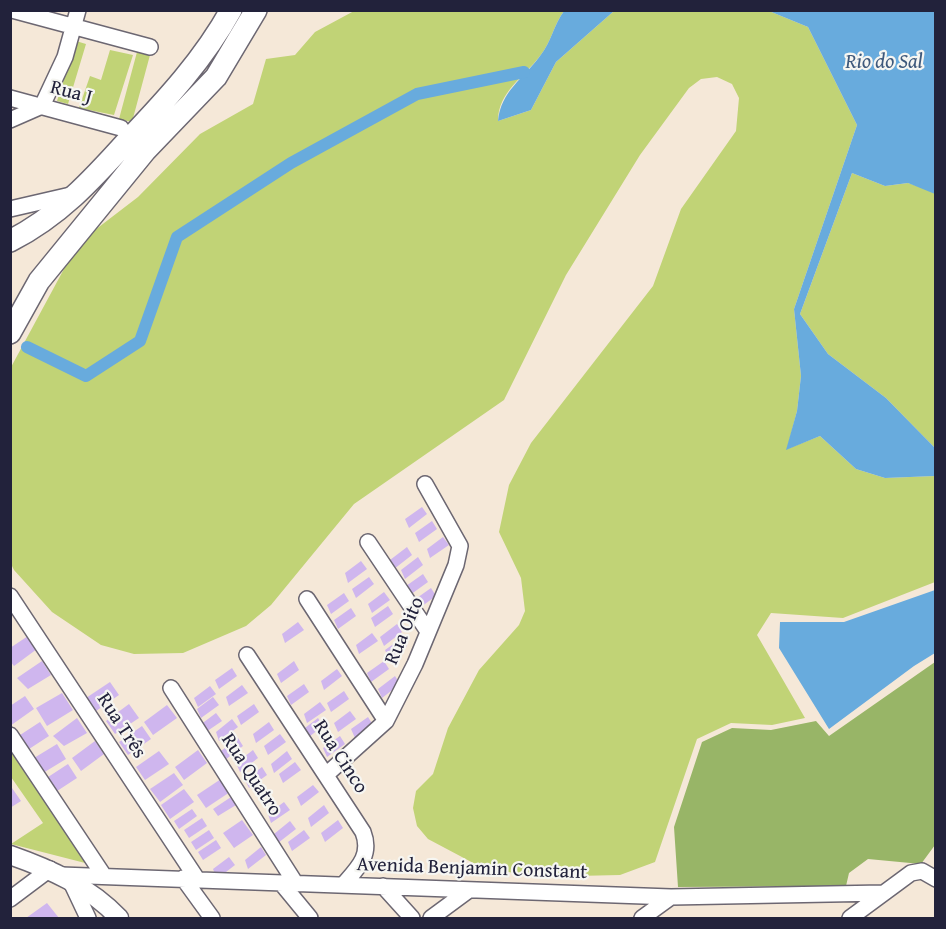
<!DOCTYPE html>
<meta charset="utf-8">
<style>
body{margin:0}
#map{position:relative;width:946px;height:929px;overflow:hidden;background:#f5e8d8;font-family:"Gentium Book Plus",serif}
canvas{display:block}
.frame{position:absolute;inset:0;border:12px solid #22223b;pointer-events:none}
</style>
<div id="map">
<canvas width="946" height="929"></canvas>
<div class="frame"></div>
</div>
<script>
const c = document.querySelector('canvas').getContext('2d');
c.lineJoin = 'round';
function fillPath(path, color) { c.fillStyle = color; c.fill(path, 'evenodd'); }
function strokePath(path, color, width, dash) { c.strokeStyle = color; c.lineWidth = width; c.lineCap = dash ? 'butt' : 'round'; c.setLineDash(dash || []); c.stroke(path); }
function drawText(font, color, halo, rows, align = 'center') {
  c.font = font + ' "Gentium Book Plus",serif'; c.lineWidth = 4.5; c.setLineDash([]); c.textBaseline = 'middle'; c.strokeStyle = halo; c.fillStyle = color; for (const [text, x, y, turn = 0] of rows) {
    c.save(); c.translate(x, y); c.rotate((+turn || 0) * Math.PI / 180); c.textAlign = isNaN(turn) ? turn : align; if (halo) c.strokeText(text, 0, 0); c.fillText(text, 0, 0); c.restore();
  }
}
const green = new Path2D(`
 M354,11H564C554,24 551,43 540,56C524,77 498,92 498,121L531,110L556,62L614,11H769L808,27L857,125L794,309L801,376L797,411L787,449L820,436L856,469L885,478L935,476V582L843,618L771,613L757,635L805,718L772,725L731,723L697,739L655,862L620,875L532,877L477,865L428,839L417,826L413,808L416,791L433,774L448,728L479,670L519,625L525,611L521,578L499,532L509,485L531,443L653,286L681,209L736,131L739,98L732,84L717,77L701,79L689,88L640,155L566,275L504,400L354,504L271,605L246,626L183,653L134,654L101,645L52,612L14,570L10,562V369L78,243L138,197L200,134L253,104L266,59L295,55L315,32Z
 M76,41L86,44L68,104L57,101Z
 M110,50L133,55L114,115L79,108L90,76L101,80Z
 M137,52L150,55L132,122L119,119Z
 M852,173L885,186L908,183L935,192V448L886,398L828,354L800,314Z
 M10,745L89,864L11,844L43,823L11,777Z`);
const forest = new Path2D(`
 M935,662V845L921,864L868,859L849,873L846,886L678,887L674,827L702,742L732,728L771,730L816,721L829,736Z`);
const water = new Path2D(`
 M564,11H614L556,62L531,110L498,121C501,91 523,79 540,56C551,43 554,24 564,11Z
 M769,11H935V194L908,183L885,186L852,173L800,314L828,354L886,398L935,448V476L885,478L856,469L820,436L786,450L797,411L801,376L794,309L857,125L808,27Z
 M935,590V653L914,666L829,729L779,648L780,622H844Z`);
const canal = new Path2D(`
 M27,347L86,376L140,341L177,237L291,163L417,94L524,72`);
const building = new Path2D(`
 M422,507L427,514L409,528L405,519Z
 M432,521L437,529L419,542L415,533Z
 M443,537L449,545L430,558L427,549Z
 M407,547L412,555L394,569L390,560Z
 M418,557L423,565L405,579L401,570Z
 M361,561L367,569L348,583L345,573Z
 M423,574L428,582L410,595L406,586Z
 M369,577L374,584L356,598L352,589Z
 M431,588L436,596L418,609L414,600Z
 M384,592L390,600L372,613L368,604Z
 M344,593L349,601L331,614L327,605Z
 M388,606L393,614L375,627L371,618Z
 M351,608L356,616L338,629L334,620Z
 M298,622L304,630L285,643L282,634Z
 M397,624L402,632L384,646L380,637Z
 M372,633L378,641L359,654L356,645Z
 M28,636L37,649L14,666L10,661V648Z
 M402,638L407,646L389,659L385,650Z
 M42,661L51,675L28,689L17,678Z
 M294,661L299,670L281,683L277,674Z
 M384,661L389,669L371,682L367,673Z
 M232,668L237,676L219,689L215,680Z
 M337,669L342,676L324,690L321,681Z
 M395,676L400,684L382,698L378,689Z
 M110,682L119,695L96,711L86,698Z
 M304,684L309,692L291,705L287,696Z
 M242,685L248,693L229,706L226,697Z
 M210,686L216,694L198,707L194,698Z
 M344,691L349,699L331,712L327,703Z
 M62,693L73,710L47,726L36,708Z
 M25,696L34,709L10,726V706Z
 M213,697L219,705L201,718L197,709Z
 M320,702L326,710L307,723L304,714Z
 M129,704L139,718L115,734L106,721Z
 M254,704L259,712L241,725L237,716Z
 M167,705L177,718L153,735L144,722Z
 M350,711L356,719L338,732L334,723Z
 M216,713L222,721L203,734L200,725Z
 M368,717L373,725L355,738L351,729Z
 M77,718L87,733L64,746L53,736Z
 M318,718L323,726L305,740L301,731Z
 M232,719L238,727L219,741L216,732Z
 M40,722L49,736L26,751L17,737Z
 M269,722L274,730L256,743L253,734Z
 M142,726L151,739L128,755L119,742Z
 M280,734L286,742L268,755L264,746Z
 M340,736L345,744L327,757L323,748Z
 M238,738L243,746L225,760L221,751Z
 M95,741L104,754L81,771L72,758Z
 M57,744L66,759L43,773L34,758Z
 M198,750L207,763L184,780L175,767Z
 M253,750L258,758L240,772L236,763Z
 M159,751L169,764L145,780L136,767Z
 M287,751L292,759L274,773L271,764Z
 M295,762L301,770L283,783L279,774Z
 M68,764L77,778L54,793L45,779Z
 M262,767L267,775L249,788L245,780Z
 M174,773L183,785L160,802L150,789Z
 M221,779L230,792L206,808L197,795Z
 M313,785L319,792L301,806L297,797Z
 M12,788L21,801L10,808V789Z
 M184,789L194,802L170,819L161,805Z
 M231,797L236,805L218,816L213,809Z
 M284,802L290,810L271,823L268,814Z
 M324,805L329,813L311,827L308,818Z
 M192,809L197,816L179,829L174,821Z
 M202,818L207,826L189,838L184,830Z
 M242,820L253,835L234,848L223,833Z
 M338,820L343,828L325,842L321,833Z
 M290,821L296,829L278,843L274,834Z
 M209,830L214,838L196,850L191,842Z
 M304,830L310,838L292,851L288,842Z
 M216,840L221,848L203,860L198,852Z
 M261,847L266,855L248,869L245,860Z
 M229,857L235,865L217,879L213,869Z
 M47,903L59,918H26Z`);
const minor = new Path2D(`
 M12,10L150,47
 M10,98L121,128
 M10,120L42,106L65,57L78,10
 M10,209L75,194
 M368,542L427,630
 M10,596L197,879
 M307,599L386,721
 M247,655L363,832C372,855 358,868 343,885
 M171,688L296,884
 M10,735L104,876
 M327,774L386,721L415,664L456,565L460,546L425,484
 M61,875L671,897L883,893
 M183,878L212,918
 M71,882L88,918
 M282,884L310,918
 M383,886L412,918
 M10,899L50,869
 M431,918L469,890
 M642,918L671,897
 M850,918L911,873L922,871L936,879`);
const tertiary = new Path2D(`
 M10,855C50,869 90,887 119,918`);
const secondary = new Path2D(`
 M10,241C59,216 92,180 128,140C166,100 204,59 231,10
 M10,333L39,281L145,151L216,77L256,10`);
const streetNames = [
 ["Rua J",71,93,15],
 ["Rua Oito",405,631,-67],
 ["Rua Três",121,726,57],
 ["Rua Cinco",340,757,57],
 ["Rua Quatro",251,775,57],
 ["Avenida Benjamin Constant",472,869,2]
];
const waterNames = [
 ["Rio do Sal",884,63]
];
fillPath(green, '#c1d376');
fillPath(forest, '#98b567');
fillPath(water, '#68abdd');
strokePath(canal, '#68abdd', 12);
fillPath(building, '#cfb6ee');
strokePath(minor, '#6c6772', 18);
strokePath(tertiary, '#6c6772', 21);
strokePath(secondary, '#6c6772', 24);
strokePath(minor, '#fff', 15);
strokePath(tertiary, '#fff', 18);
strokePath(secondary, '#fff', 21);
drawText('20px', '#22223b', '#f6f6f2', streetNames);
drawText('italic 21px', '#3e597c', '#f6f6f2', waterNames);
</script>
